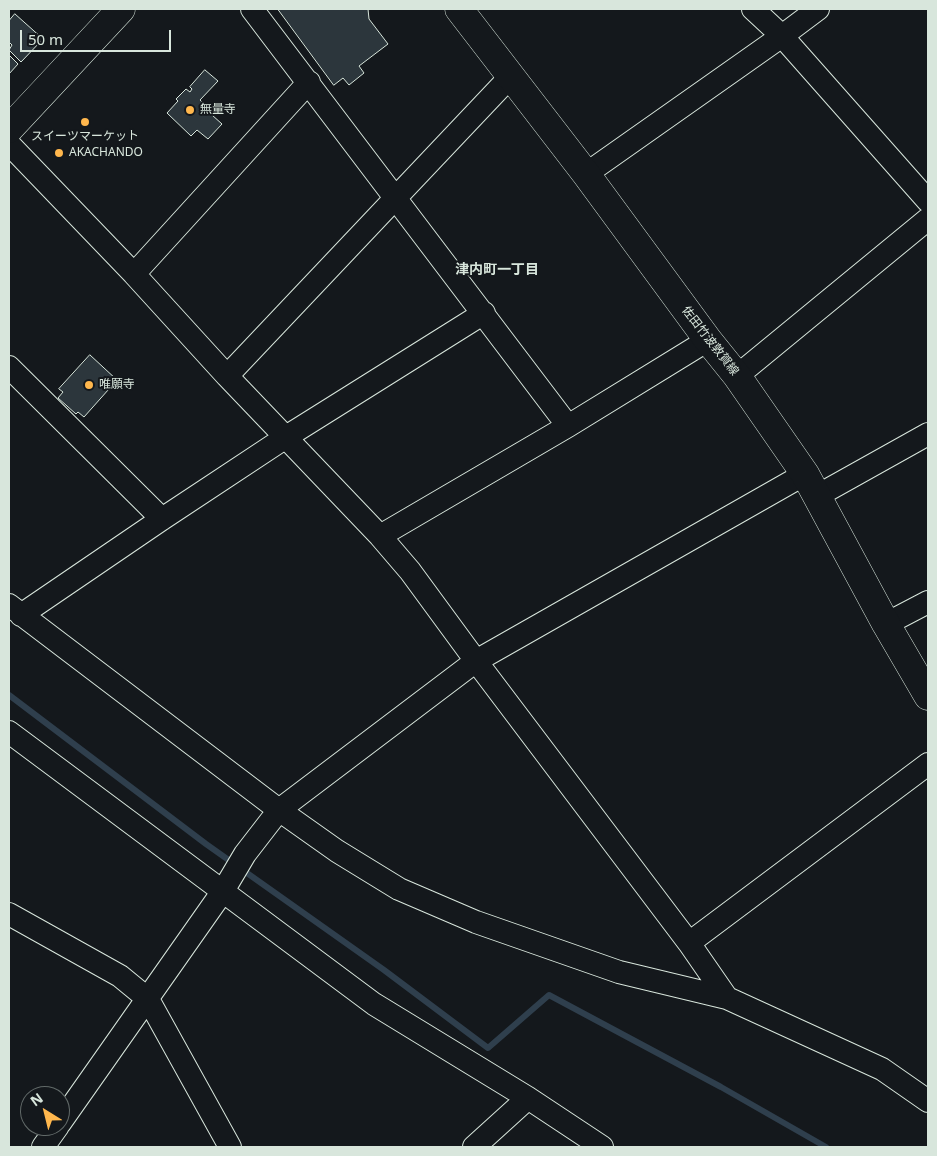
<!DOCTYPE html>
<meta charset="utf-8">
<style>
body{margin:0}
#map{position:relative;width:937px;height:1156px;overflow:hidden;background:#14181c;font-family:"Noto Sans",sans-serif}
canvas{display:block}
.frame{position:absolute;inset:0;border:10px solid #d8e6dc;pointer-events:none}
.north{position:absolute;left:20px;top:1086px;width:50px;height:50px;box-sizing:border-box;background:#14181c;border:1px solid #626a69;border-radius:50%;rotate:324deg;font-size:14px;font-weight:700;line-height:20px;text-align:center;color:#d8e6dc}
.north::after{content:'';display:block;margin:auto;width:18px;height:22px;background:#ffb74d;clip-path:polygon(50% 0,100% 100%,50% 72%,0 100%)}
.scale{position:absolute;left:20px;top:30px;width:151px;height:22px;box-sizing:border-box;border:2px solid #d8e6dc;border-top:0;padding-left:6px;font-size:15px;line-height:18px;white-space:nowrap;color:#d8e6dc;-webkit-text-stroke:4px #14181c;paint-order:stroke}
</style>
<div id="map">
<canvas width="937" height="1156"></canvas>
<div class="frame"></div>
<div class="north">N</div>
<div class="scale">50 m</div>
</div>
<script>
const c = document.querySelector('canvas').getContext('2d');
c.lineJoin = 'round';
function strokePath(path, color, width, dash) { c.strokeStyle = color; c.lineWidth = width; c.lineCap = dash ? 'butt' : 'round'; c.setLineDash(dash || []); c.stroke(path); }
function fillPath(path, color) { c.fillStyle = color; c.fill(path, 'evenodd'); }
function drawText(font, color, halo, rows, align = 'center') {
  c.font = font + ' "Noto Sans","Noto Sans JP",sans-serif'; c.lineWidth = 4; c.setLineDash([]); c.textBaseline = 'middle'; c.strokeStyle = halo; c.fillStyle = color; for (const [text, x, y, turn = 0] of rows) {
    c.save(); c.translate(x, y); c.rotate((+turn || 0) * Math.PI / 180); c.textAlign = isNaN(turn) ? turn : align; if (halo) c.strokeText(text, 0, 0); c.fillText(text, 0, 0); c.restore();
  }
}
const stream = new Path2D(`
 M9,695L206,844L384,970L488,1048L549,995L721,1087L826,1147`);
const building = new Path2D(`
 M278,9H368L369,19L388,44L359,66L364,73L349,85L343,78L334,85Z
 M15,14L43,39L21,62L9,50L12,45L9,42V21Z
 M9,55L18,64L9,74Z
 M205,70L218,81L200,100L204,104L202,106L222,124L208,139L197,130L191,136L167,113L178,101L176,99L186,89L190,92L192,89L190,87Z
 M90,355L117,380L84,417L78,412L76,414L58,398L63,392L59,389Z`);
const minor = new Path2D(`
 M252,9L568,426
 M753,9L782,36L928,201
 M9,144L134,274L227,376L380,536L410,571L476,661L689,943L727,998
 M586,174L782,36L818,9
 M134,274L309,82
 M9,367L162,519
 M227,376L510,77
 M737,376L928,219
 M817,496L928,434
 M380,536L568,426L708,340
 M9,605L279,810L337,851L399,889L476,922L619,972L727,998L882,1069L928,1101
 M21,615L162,519L286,437L484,313
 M886,624L928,602
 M9,732L374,1004L528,1098L602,1147
 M9,914L120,976L148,999L230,1147
 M689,943L928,764
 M60,1123L223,891L245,854L279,810L476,661L805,474
 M43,1147L58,1126
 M474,1147L528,1098`);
const major = new Path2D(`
 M459,9L586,174L708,340L737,376L805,474L886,624L928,696
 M9,129L121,9`);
const markers = [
 [190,110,5,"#ffb74d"],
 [85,122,5,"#ffb74d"],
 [59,153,5,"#ffb74d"],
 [89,385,5,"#ffb74d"]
];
const poiNames = [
 ["無量寺",200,110],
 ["スイーツマーケット",85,137,"center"],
 ["AKACHANDO",69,153],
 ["唯願寺",99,385]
];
const streetNames = [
 ["佐田竹波敦賀線",710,341,52]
];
const neighbourhoodNames = [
 ["津内町一丁目",497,270]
];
strokePath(stream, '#2f3f4d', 6);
fillPath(building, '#2c363c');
strokePath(building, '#d8e6dc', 1);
strokePath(minor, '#d8e6dc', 24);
strokePath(major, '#d8e6dc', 29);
strokePath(minor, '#14181c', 22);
strokePath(major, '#14181c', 28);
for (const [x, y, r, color] of markers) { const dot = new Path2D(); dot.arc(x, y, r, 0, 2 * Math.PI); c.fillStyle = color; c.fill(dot); strokePath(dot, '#14181c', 2); }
drawText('12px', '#d8e6dc', '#14181c', poiNames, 'left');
drawText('12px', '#d8e6dc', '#14181c', streetNames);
drawText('bold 14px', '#d8e6dc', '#14181c', neighbourhoodNames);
</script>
